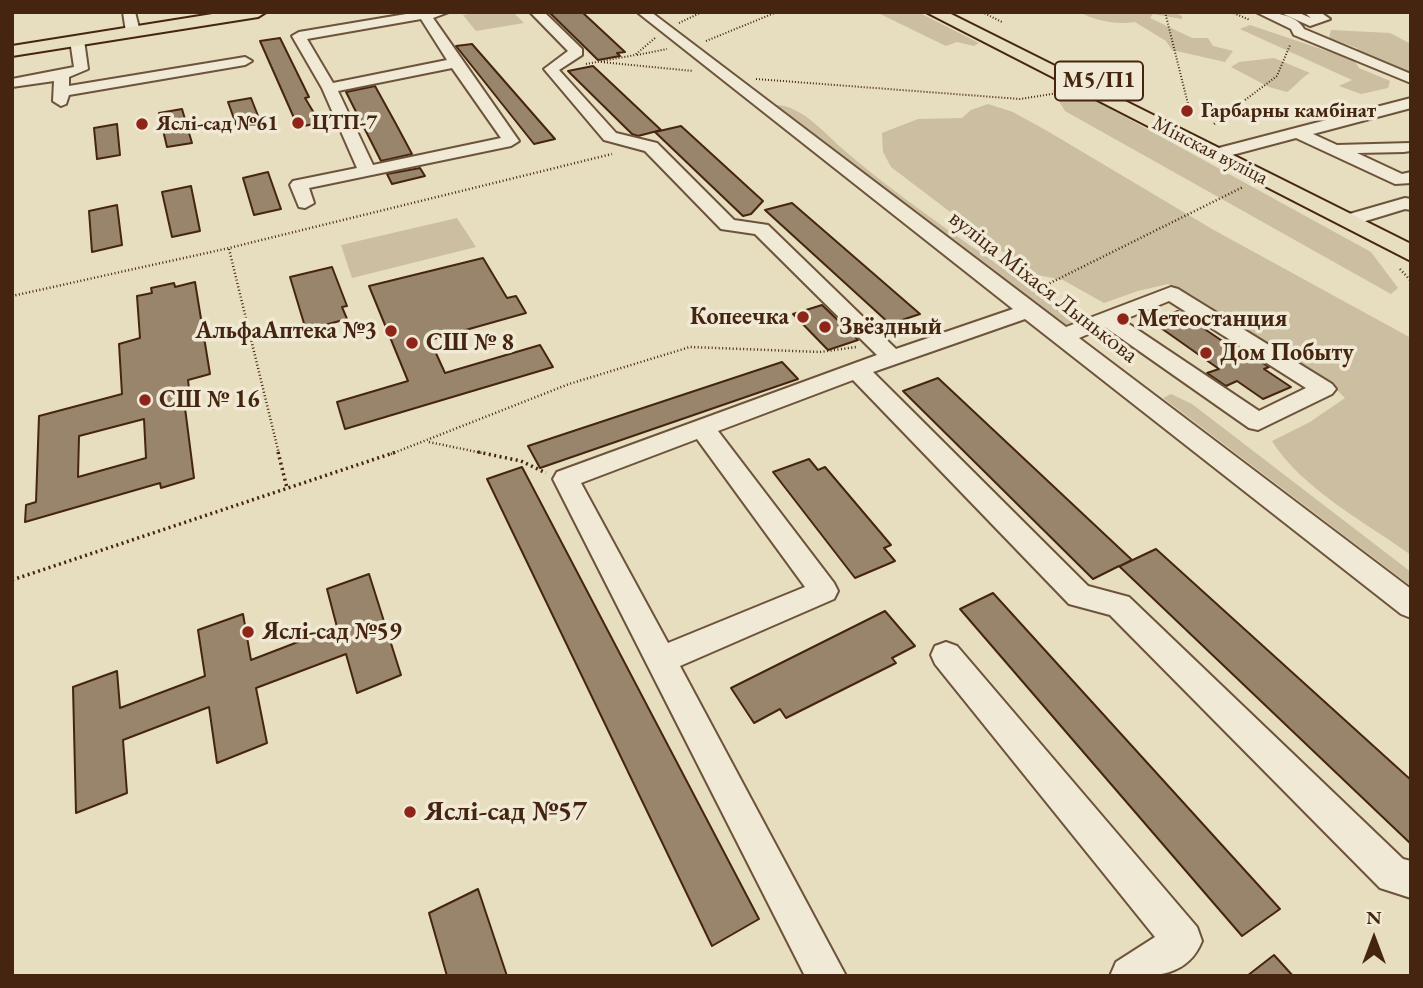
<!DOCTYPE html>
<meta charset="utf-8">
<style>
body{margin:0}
#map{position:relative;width:1423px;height:988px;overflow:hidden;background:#e7ddbf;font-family:"EB Garamond",serif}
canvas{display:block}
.frame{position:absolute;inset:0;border:14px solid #45250f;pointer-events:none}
.north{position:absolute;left:1339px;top:904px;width:70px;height:70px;-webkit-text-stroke:5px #efe9d5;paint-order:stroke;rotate:0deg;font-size:19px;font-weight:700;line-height:28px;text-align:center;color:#45250f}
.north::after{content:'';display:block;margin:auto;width:24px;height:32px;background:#45250f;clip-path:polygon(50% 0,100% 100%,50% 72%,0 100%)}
</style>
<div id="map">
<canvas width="1423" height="988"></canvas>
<div class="frame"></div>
<div class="north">N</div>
</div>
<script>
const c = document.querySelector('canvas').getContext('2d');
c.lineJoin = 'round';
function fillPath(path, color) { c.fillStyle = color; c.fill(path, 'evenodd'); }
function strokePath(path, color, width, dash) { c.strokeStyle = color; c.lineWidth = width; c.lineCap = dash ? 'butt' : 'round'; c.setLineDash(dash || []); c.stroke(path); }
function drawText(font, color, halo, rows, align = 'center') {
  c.font = font + ' "EB Garamond",serif'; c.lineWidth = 7; c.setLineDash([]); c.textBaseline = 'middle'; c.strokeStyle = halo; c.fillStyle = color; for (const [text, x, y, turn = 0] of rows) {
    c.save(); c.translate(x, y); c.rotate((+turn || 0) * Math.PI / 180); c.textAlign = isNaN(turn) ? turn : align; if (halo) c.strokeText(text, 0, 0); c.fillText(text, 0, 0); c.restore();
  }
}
const green = new Path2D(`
 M480,12H513L524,23L476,31L463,15Z
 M876,12H918L979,43L974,46L957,42L946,46Z
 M1079,12H1173L1182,16V19L1153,14L1150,18L1192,38H1208L1213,46L1233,51L1225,62L1172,50L1166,41L1135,22C1115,25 1097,21 1079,12Z
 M1250,25L1354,60L1359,68L1390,81L1388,88L1361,94L1339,86L1352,80L1240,29Z
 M1331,30L1390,33L1411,44V72L1385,69L1360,55L1357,48L1329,38Z
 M1274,58L1310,73C1300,78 1296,86 1287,92L1269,87L1231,67L1239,62Z
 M1052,90L1096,101L1371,252L1398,288L1391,294L1065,111Z
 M988,104L1013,112L1049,132L1212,229L1411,338V555C1366,523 1301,488 1272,441L1310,422L1345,398L1329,382L1192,295L1168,284L1138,291L1104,303L1063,280L1032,274L891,167L883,152L882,133L918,119L962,118L971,110Z
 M775,105C802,105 826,135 845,151C919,214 1002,266 1081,322L1064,325L858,173Z
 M457,218L476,247L352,278L341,245Z
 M1171,394L1192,404L1411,572V586L1163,398Z`);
const building = new Path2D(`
 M549,12H582L625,52L617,53L620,56L598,60Z
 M280,38L309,97L305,98L320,123L298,127L260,41Z
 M472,44L534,115L555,139L534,144L456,46Z
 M593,66L661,130L638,136L632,134L568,71Z
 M375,86L396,124L412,154L381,161L346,92Z
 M251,98L262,126L238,130L228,102Z
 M182,109L192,143L167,147L159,113Z
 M117,124L120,155L97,159L94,128Z
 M681,126L763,201L751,214L743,216L655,132Z
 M420,168L425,176L392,184L387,174Z
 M268,172L281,209L254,215L243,178Z
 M191,186L200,231L172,237L162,192Z
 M792,203L920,314L890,324L765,210Z
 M117,205L122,245L92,252L89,211Z
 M483,258L507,298L516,296L526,313L430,340L445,373L540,345L553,367L345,429L337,402L408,381L369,286Z
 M332,267L347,306L342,307L347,319L306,330L290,277Z
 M195,282L210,374L188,380L191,406L185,408L194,478L161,488L160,483L25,522L26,505L36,502L39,416L122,394L119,344L140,338L137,296L152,293L151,288L174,283L175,287ZM144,419L146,458L78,477L79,436Z
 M822,305L849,331L858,340L828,350L793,314Z
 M1178,311L1246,357L1250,355L1269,367L1264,369L1291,387L1263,399L1237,381L1226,386L1207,373L1219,369L1151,321Z
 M782,362L798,379L540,468L528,446Z
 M938,378L1132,560L1120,566L1156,549L1411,780V844L1119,566L1093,579L903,391Z
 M809,459L818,470L825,467L891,545L884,548L895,561L855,578L773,472Z
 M522,467L759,919L712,946L487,479Z
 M369,574L401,675L357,693L346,654L256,688L267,743L217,763L209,707L123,740L127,793L76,813L73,687L117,671L120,708L205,676L198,630L243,614L251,660L337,627L327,589Z
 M993,593L1280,909L1242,936L960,609Z
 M885,611L915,646L892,658L896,663L786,718L780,709L754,723L731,688Z
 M478,889L507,976H447L429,913Z
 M1274,955L1293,976H1247Z`);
const pathFar2 = new Path2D(`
 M982,12L1002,22
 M1165,12L1190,112
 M1231,12L1250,20
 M679,23L702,12
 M706,41L777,12
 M637,55L667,49
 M601,62L693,71
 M586,64L635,55L655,38
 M756,79L1020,99L1058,93
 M1221,118L1277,76L1290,45`);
const pathFar1 = new Path2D(`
 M1214,124L1224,117
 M229,249L279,454
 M1400,269L1411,281
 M1034,291L1243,187
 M12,296L229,248L612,154
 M429,442L487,454
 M391,454L569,384L690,347L820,352L856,347`);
const path = new Path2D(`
 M278,452L287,488
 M478,452L521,461L546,473
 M12,580L396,452`);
const minor = new Path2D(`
 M123,12H135L140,32L138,35L133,36L126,32Z
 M418,12H449L433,18L519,141L511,146L309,188L314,203L305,208L299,207L290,185L293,181L357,168L322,88L292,36L299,32ZM421,19L447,60L333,83L307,39ZM452,68L501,138L373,165L338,91Z
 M530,12H544L582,49V55L559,70L616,133L657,143L734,220L768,225L896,349L1013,309L637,12H651L1066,327L1171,287L1178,289L1332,384L1336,389L1332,394L1258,430L1249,428L1105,327L1079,338L1411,589V618L1401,614L1025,319L873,372L1088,586L1129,597L1403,859L1411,861V898L1380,888L1110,615L1069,604L853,380L718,431L834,583L838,591L834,599L680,666L846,976H805L553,479L557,472L877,355L755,234L721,229L645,151L604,140L544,69L568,51ZM1169,301L1306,388L1259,411L1123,320ZM697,439L805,587L668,643L581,483Z
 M1256,12C1272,12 1296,14 1304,29L1411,74V83L1294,35L1291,29Z
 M1279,12H1297L1311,18L1304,12H1320L1330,19L1310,26Z
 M77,36L84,40L88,69L69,77V86L245,57L252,61L245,65L69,95L66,104L61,106L53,101L54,81L12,87V79L74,67L70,40Z
 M1411,98V108L1313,134L1337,145L1410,143V151L1404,152L1357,153L1402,174L1411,172V183L1395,184L1296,138L1217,159L1209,154L1211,150Z
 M1405,198L1411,199V210L1405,209L1346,227L1337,221L1339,217Z
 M946,642L957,646L1197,927L1202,941C1186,981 1147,976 1110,976L1116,962L1155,937L935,664L931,655L935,646Z`);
const major = new Path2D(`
 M225,12H266L258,17L12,56V46Z
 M926,12H947L1411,244V261Z`);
const markers = [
 [1187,111,7,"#8f2418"],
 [298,123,7,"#8f2418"],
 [142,124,7,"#8f2418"],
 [803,317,7,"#8f2418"],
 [1123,319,7,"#8f2418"],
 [825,327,7,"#8f2418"],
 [391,331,7,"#8f2418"],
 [412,343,7,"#8f2418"],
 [1206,353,7,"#8f2418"],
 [145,400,7,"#8f2418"],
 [248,632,7,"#8f2418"],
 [410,812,7,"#8f2418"]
];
const farPoinames = [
 ["Гарбарны камбінат",1201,111],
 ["ЦТП-7",312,123],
 ["Яслі-сад №61",156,124]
];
const farStreetnames = [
 ["Мінская вуліца",1210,151,27]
];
const shields = [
 [1099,81,88]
];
const shieldNames = [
 ["М5/П1",1099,81]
];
const streetNames = [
 ["вуліца Міхася Лынькова",1043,287,38]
];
const poiNames = [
 ["Копеечка",789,317,"right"],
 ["Метеостанция",1137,319],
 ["Звёздный",839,327],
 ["АльфаАптека №3",377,331,"right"],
 ["СШ № 8",426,343],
 ["Дом Побыту",1220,353],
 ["СШ № 16",159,400],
 ["Яслі-сад №59",262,632]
];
const nearPoinames = [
 ["Яслі-сад №57",424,812]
];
fillPath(green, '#cbbea1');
fillPath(building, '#99856b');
strokePath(building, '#45250f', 2);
strokePath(minor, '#6e533b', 4);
strokePath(major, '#45250f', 4);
strokePath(pathFar2, '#45250f', 2, [1, 2]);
strokePath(pathFar1, '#45250f', 2.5, [1, 2.5]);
strokePath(path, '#45250f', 3.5, [2, 3.5]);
fillPath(minor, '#efe9d5');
fillPath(major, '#e7ddbf');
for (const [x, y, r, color] of markers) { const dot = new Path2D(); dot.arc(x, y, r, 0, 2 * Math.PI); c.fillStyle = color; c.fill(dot); strokePath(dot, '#efe9d5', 2.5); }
drawText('bold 21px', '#45250f', '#efe9d5', farPoinames, 'left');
drawText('21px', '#45250f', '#efe9d5', farStreetnames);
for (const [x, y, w] of shields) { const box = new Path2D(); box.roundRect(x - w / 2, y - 19.5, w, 39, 5); c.fillStyle = '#efe9d5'; c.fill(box); strokePath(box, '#45250f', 2); }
drawText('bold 23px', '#45250f', null, shieldNames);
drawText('24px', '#45250f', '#efe9d5', streetNames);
drawText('bold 24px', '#45250f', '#efe9d5', poiNames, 'left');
drawText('bold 28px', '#45250f', '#efe9d5', nearPoinames, 'left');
</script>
